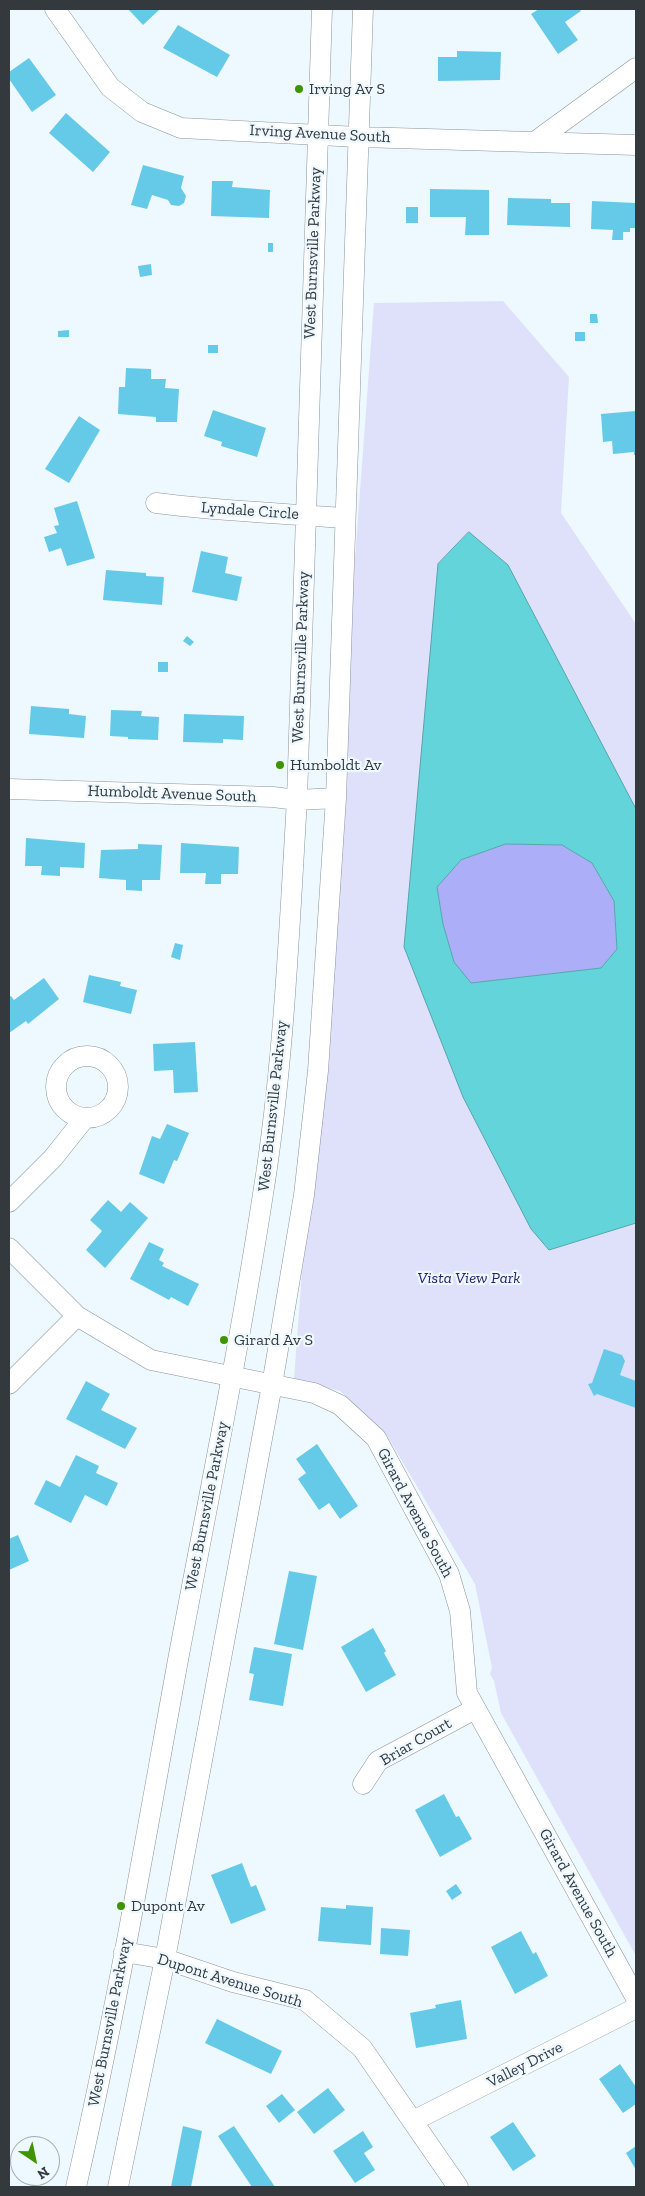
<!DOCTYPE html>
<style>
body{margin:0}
#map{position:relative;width:645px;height:2196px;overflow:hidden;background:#eef8ff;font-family:"Zilla Slab",serif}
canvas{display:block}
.frame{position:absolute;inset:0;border:10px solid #34393d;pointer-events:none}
.north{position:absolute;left:10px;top:2136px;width:50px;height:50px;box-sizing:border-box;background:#eef8ff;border:1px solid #a4acb1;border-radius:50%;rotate:146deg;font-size:14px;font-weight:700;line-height:20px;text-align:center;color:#34393d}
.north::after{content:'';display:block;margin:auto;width:18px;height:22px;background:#3f9401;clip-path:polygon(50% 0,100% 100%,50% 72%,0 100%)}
</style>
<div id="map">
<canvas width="645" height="2196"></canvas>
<div class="frame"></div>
<div class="north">N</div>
</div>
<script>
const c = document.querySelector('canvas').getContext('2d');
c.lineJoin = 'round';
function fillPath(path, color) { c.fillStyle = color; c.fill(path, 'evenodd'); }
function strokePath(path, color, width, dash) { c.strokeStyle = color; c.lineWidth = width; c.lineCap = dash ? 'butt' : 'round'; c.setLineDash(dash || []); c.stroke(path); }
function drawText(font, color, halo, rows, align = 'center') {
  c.font = font + ' "Zilla Slab",serif'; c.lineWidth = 4.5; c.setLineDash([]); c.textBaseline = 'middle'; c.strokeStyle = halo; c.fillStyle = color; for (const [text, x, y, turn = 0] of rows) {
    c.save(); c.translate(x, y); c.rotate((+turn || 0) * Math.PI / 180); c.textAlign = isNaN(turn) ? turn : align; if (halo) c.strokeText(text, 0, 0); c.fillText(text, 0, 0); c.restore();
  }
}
const green = new Path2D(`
 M503,301L569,377L561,513L636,624V1956L501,1713L494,1681L490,1674L492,1668L475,1584L386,1434L340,1391L294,1379L374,303Z`);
const forest = new Path2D(`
 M506,844L562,845L592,863L614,901L617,949L601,968L471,983L454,963L443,924L437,887L461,860Z`);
const water = new Path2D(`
 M469,532L508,565L636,809V1223L549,1250L531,1229L463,1097L404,947L438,564ZM506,844L562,845L592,863L614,901L617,949L601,968L471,983L454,962L443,924L437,887L461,860Z`);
const building = new Path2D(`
 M128,9H160L143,25Z
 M539,9H579L581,11L565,22L578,40L558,54L531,14Z
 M178,25L230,55L217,77L163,48Z
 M457,51L501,52L500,80L438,81V57H457Z
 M29,58L56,95L32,112L9,79V72Z
 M66,113L110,152L93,172L49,133Z
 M143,165L184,176L181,188L186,196L184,203L179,206L171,205L168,200L152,195L147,209L131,205Z
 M212,181H233L232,187L270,190L269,218L211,216Z
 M430,189L489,190V235H465L466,217H430Z
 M508,198L551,199V203H570V227L507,225Z
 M592,201L636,203V228H630V232H623V240H612L613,230L591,229Z
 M406,207H418V223H406Z
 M268,243H273V252H268Z
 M151,264L152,275L140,277L138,266Z
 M590,314H597L598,323H590Z
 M69,330V337H58V331Z
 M575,332H585V341H575Z
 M208,345H218V353H208Z
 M126,368L151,369V379H166L165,388L179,389L177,422H156V417L118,414L119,387H125Z
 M213,410L266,428L257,457L221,446L222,442L204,436Z
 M636,411V455H634V452L613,454L612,441L603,442L601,414Z
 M79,416L100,430L69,483L45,469Z
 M77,501L95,558L67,566L61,548L49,552L44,537L57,533L54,526L59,525L54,508Z
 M201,551L228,557L225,573L242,577L237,601L192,592Z
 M106,570L146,573V576L164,577L162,605L103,600Z
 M187,636L194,642L190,646L183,641Z
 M158,662H168V672H158Z
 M31,706L69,709V714L86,716L84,738L29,734Z
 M111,710L142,711L141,716L159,717L158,740L128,739V737L110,736Z
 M184,714L244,716L243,740L223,739V743L183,742Z
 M26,838L85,843L84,868L60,867V876L41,875L42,866H25Z
 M181,843L239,847L238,874H221V884H205L206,873H180Z
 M138,844L162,845L160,880H142V891L126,890V880L99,878L101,850L138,849Z
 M175,943L183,945L180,960L171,957Z
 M89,975L121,982L120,986L137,990L131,1014L83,1002Z
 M44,978L59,999L28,1024L26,1021L9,1033V997L11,996L14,1000Z
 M195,1042L198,1092L174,1093L173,1070L154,1071L153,1044Z
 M167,1124L189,1133L177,1161L174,1160L164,1184L139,1174L152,1136L160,1139Z
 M108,1200L121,1212L130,1202L148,1218L105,1268L86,1250L102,1231L90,1220Z
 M149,1242L164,1249L159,1260L164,1263L162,1266L199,1284L188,1306L171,1297L169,1300L130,1279Z
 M604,1349L622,1355L625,1361L620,1375L636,1381V1408L597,1394L594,1396L588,1384L592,1383Z
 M86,1381L110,1394L101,1410L137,1428L125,1449L66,1419Z
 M317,1444L358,1506L340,1519L329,1503L319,1510L298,1479L306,1473L296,1459Z
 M76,1455L99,1466L96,1473L118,1483L107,1506L85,1495L71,1523L34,1504L46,1480L60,1487Z
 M18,1535L29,1561L9,1570V1539Z
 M289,1571L317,1576L303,1650L274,1644Z
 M373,1628L386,1651L384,1653L396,1675L366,1692L341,1647Z
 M254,1647L292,1654L283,1706L249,1700L254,1674L249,1673Z
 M444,1794L456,1817L459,1816L472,1839L440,1857L415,1810Z
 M242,1863L251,1887L256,1885L266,1910L231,1924L211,1875Z
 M456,1884L462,1893L452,1900L446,1891Z
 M346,1905L373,1907L371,1945L318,1941L321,1907L346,1909Z
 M381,1928L410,1930L408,1956L380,1954Z
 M521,1931L533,1954L536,1952L548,1976L515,1994L491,1947Z
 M461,2000L467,2039L416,2048L410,2013L436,2008L435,2005Z
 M217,2019L282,2051L271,2074L205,2043Z
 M620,2064L636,2087V2104L623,2113L599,2079Z
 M328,2088L345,2110L314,2134L297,2112Z
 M282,2094L295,2110L279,2123L266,2106Z
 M513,2122L536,2156L513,2171L490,2137Z
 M183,2126L202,2131L191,2187H171Z
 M234,2126L275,2187H252L218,2136Z
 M363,2131L373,2147L364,2153L375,2170L355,2183L333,2151Z
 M636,2146V2170L626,2153Z`);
const minor = new Path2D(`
 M55,9L110,87L142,112L181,128L359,137L636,145
 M536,141L636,68
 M156,503C218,511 281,513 344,518
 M9,789L273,797L297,800L336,798
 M56 1087a31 31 0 1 1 62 0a31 31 0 1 1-62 0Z
 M9,1202L53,1158L84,1119
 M9,1248L77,1316L151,1360L314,1393L340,1405L376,1438L449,1574L460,1611L467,1693L636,1998
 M9,1384L77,1316
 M363,1784L378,1761L475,1709
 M124,1952L165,1959L233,1982L305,2000L362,2048L458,2187
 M413,2121L636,2008
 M76,2187C116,2013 146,1836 178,1660C207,1505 239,1350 263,1194C284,1064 289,931 297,800L322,9
 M118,2187L165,1959L272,1385L304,1195L318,1071L336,798L363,9`);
const markers = [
 [299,89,5,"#3f9401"],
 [280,765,5,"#3f9401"],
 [224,1340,5,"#3f9401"],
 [121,1906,5,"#3f9401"]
];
const poiNames = [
 ["Irving Av S",309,89],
 ["Humboldt Av",290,765],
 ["Girard Av S",234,1340],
 ["Dupont Av",131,1906]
];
const streetNames = [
 ["Irving Avenue South",320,134,3],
 ["West Burnsville Parkway",313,253,-88],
 ["Lyndale Circle",250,511,4],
 ["West Burnsville Parkway",301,657,-88],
 ["Humboldt Avenue South",172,794,2],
 ["West Burnsville Parkway",273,1106,-84],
 ["West Burnsville Parkway",207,1506,-79],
 ["Girard Avenue South",415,1513,62],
 ["Briar Court",416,1742,-30],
 ["Girard Avenue South",578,1893,61],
 ["Dupont Avenue South",230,1981,17],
 ["West Burnsville Parkway",110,2022,-79],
 ["Valley Drive",525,2065,-27]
];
const parkNames = [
 ["Vista View Park",469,1278]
];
fillPath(green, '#dfe1fb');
fillPath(forest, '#acaef7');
fillPath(water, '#63d5da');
strokePath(water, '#55a6ab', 1);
fillPath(building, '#65cae8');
strokePath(minor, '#89949d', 21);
strokePath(minor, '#fff', 20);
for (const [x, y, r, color] of markers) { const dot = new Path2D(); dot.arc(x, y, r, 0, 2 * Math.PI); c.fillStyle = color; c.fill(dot); strokePath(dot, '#eef8ff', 2); }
drawText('16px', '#34393d', '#eef8ff', poiNames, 'left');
drawText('16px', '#34393d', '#eef8ff', streetNames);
drawText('italic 16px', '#2c2072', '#eef8ff', parkNames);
</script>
